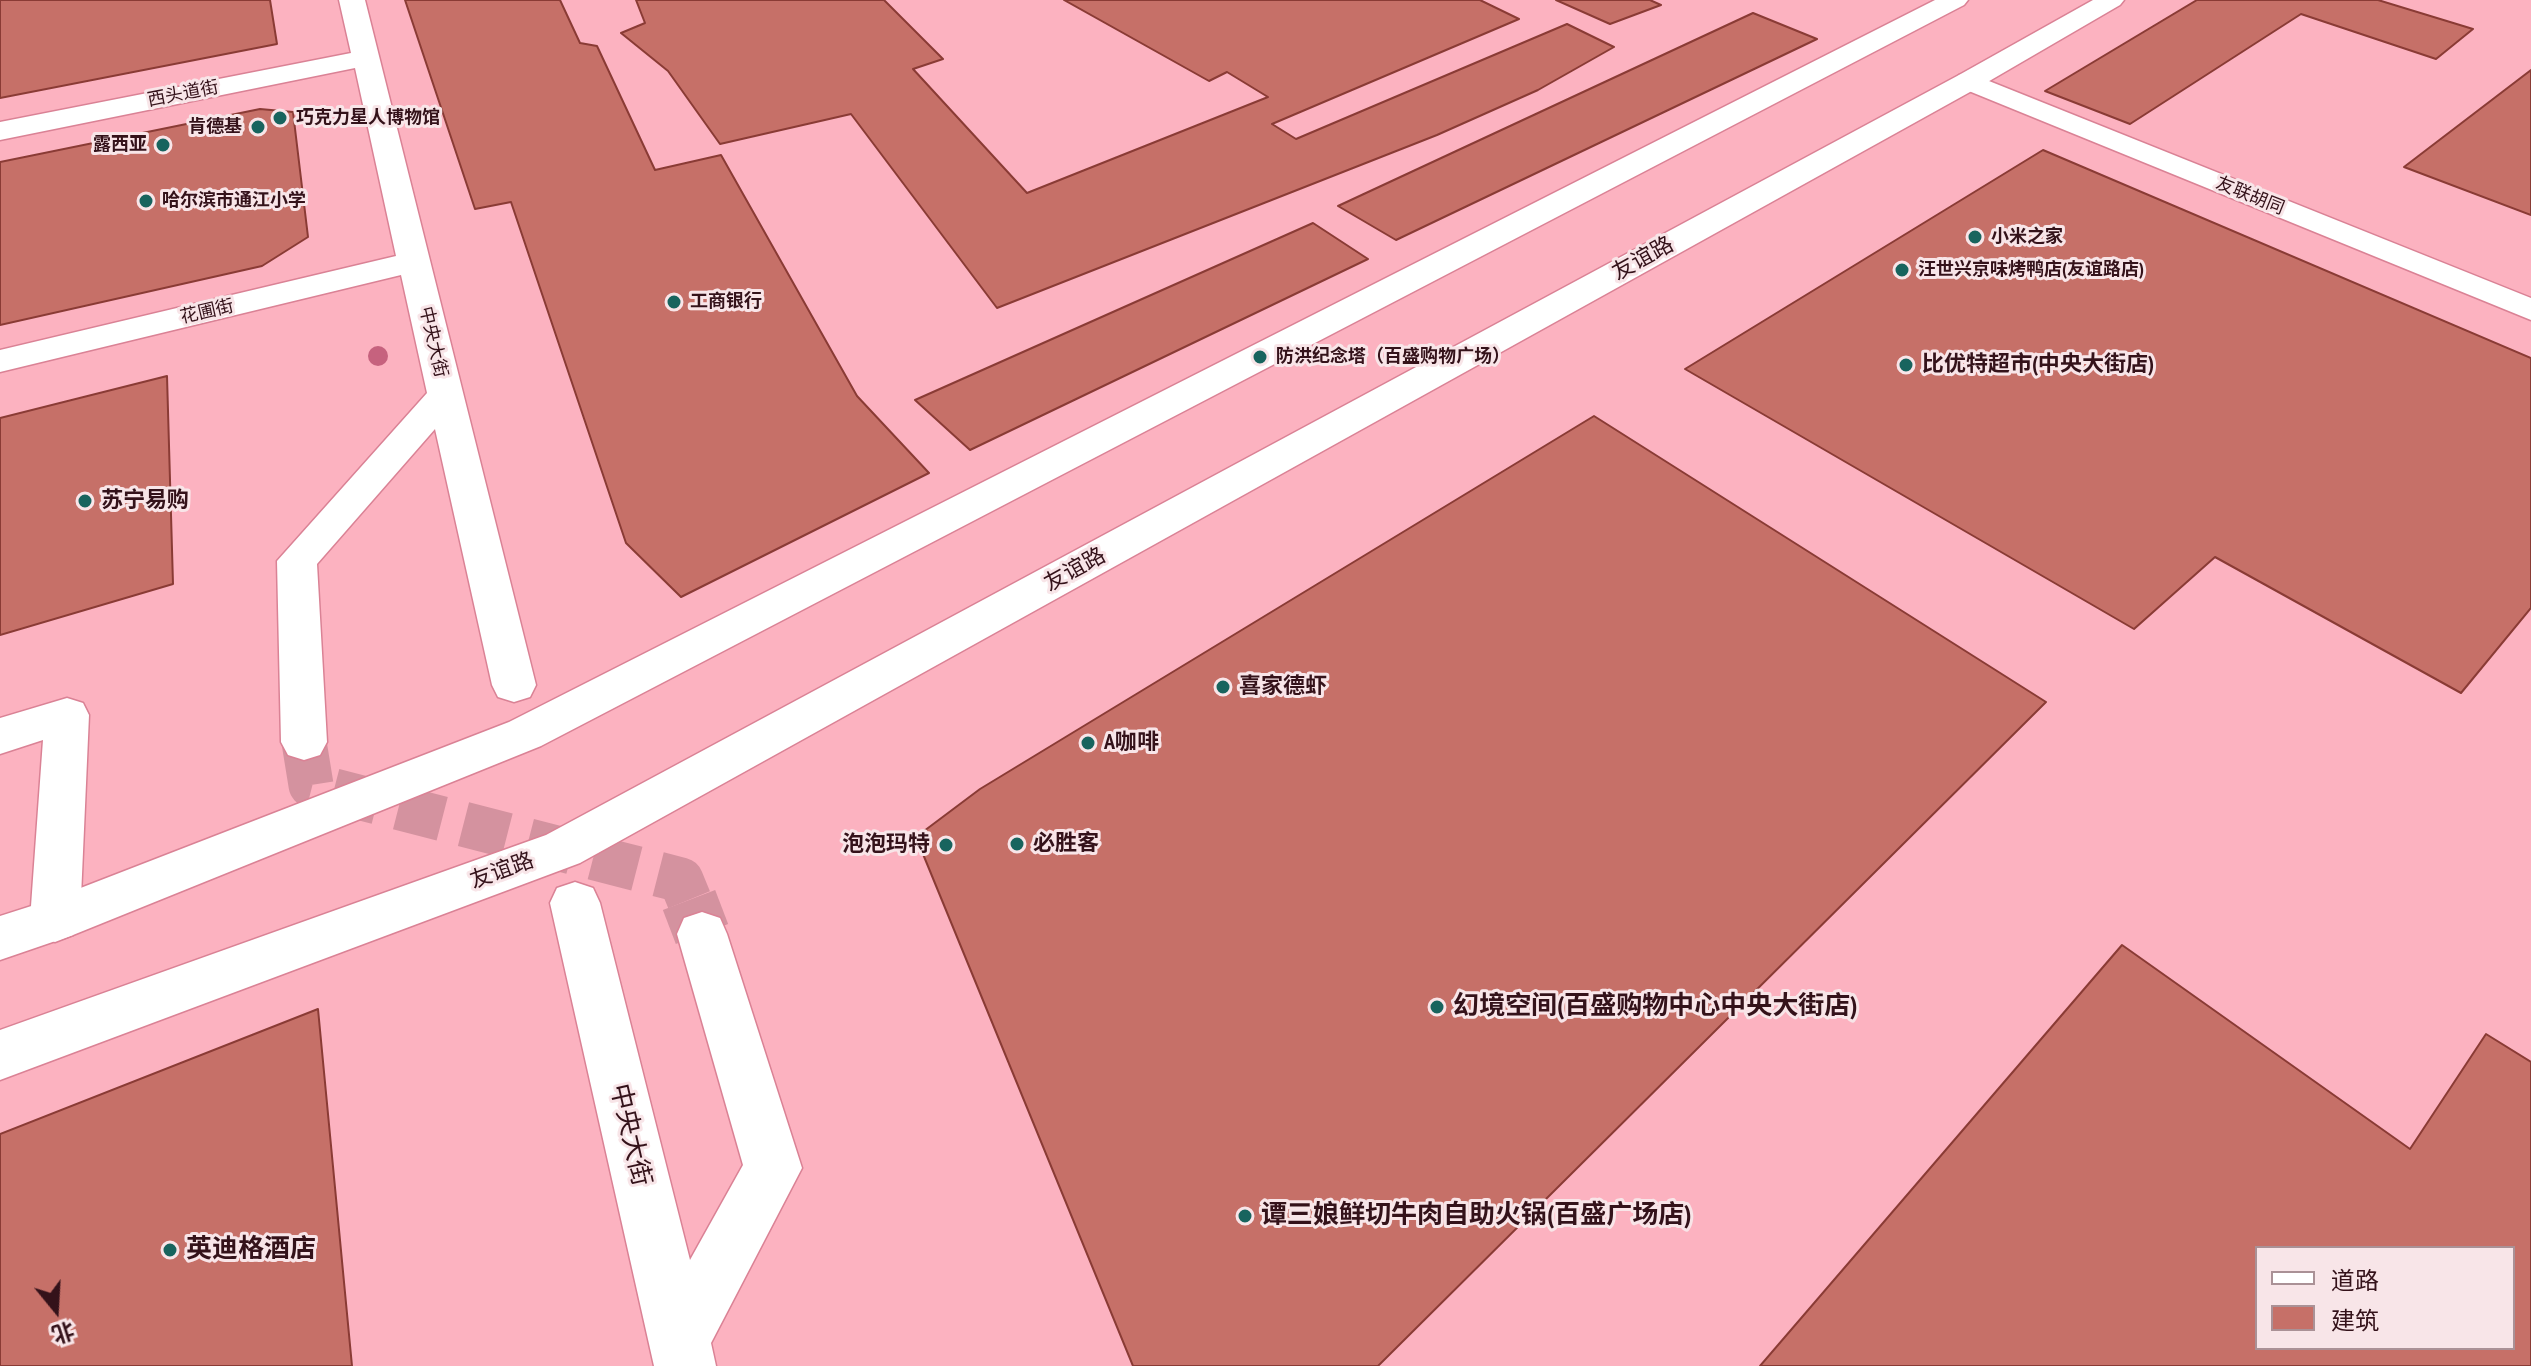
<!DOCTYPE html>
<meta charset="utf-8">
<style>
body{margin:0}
#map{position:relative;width:2531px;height:1366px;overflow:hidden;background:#fcb2c0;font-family:"PT Sans Narrow","Noto Sans SC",sans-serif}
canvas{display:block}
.legend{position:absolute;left:2255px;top:1246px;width:260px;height:104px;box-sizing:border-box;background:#f8e5e8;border:2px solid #aa9196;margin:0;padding:10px 14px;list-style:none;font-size:24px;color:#34121a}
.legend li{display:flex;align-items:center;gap:16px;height:40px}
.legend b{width:40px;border:2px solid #aa9196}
.north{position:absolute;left:16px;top:1270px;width:80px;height:80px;-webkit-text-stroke:6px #f8e5e8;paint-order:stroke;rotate:162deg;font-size:22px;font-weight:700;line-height:32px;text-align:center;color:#34121a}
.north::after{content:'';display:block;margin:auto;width:28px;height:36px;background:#34121a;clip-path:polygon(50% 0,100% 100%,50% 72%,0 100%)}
</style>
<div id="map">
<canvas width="2531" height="1366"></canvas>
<ul class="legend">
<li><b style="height:10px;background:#fff"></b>道路</li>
<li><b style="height:22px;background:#c67068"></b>建筑</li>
</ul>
<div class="north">北</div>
</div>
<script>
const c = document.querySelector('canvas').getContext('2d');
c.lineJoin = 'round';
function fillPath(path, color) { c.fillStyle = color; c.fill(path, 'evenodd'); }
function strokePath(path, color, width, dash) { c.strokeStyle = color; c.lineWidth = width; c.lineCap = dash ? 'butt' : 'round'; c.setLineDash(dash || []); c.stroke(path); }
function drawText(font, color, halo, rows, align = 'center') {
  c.font = font + ' "PT Sans Narrow","Noto Sans SC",sans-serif'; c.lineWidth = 6; c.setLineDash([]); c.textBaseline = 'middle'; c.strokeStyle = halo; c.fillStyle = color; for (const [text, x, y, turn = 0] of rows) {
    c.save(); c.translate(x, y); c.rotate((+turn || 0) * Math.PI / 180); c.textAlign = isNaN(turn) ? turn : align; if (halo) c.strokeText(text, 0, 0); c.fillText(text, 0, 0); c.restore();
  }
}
const building = new Path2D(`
 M0,0H270L277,44L0,98Z
 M405,0H560L580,43L597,46L655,170L721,155L857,396L929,473L681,597L626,543L511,202L475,209Z
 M636,0H884L943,59L913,69L1027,193L1268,97L1227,72L1209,81L1064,0H1480L1519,19L1272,124L1296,139L1567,24L1614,47L1538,90L1437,135L997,308L851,114L720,144L668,71L621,33L645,23Z
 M1556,0H1650L1661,5L1610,24Z
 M2197,0H2378L2473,29L2436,59L2301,14L2130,124L2045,91Z
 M1753,13L1817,39L1396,240L1338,206Z
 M2531,70V215L2404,167Z
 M260,109L293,112L308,237L262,266L0,325V162Z
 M2043,150L2531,358V608L2461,693L2215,557L2134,629L1685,369Z
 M1313,223L1368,259L970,450L915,400Z
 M167,376L173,584L0,635V418Z
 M1594,416L2046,702L1378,1366H1133L916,837L980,789Z
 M2122,945L2410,1149L2486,1034L2531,1062V1366H1760ZM2257,1248H2513V1348H2257Z
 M318,1009L352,1366H0V1134Z`);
const minorTunnelFar1 = new Path2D(`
 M304,742L311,785L681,880L690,902`);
const minorTunnel = new Path2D(`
 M689,900L702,934`);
const minor = new Path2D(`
 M339,0H365L536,685L530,697L514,702L498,697L492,685L435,429L317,564L327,742L320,755L304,760L288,755L281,742L277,561L427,393L401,275L0,372V350L396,256L355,68L0,140V122L351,53Z
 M1969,73L2531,298V320L1959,87L1955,81L1959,75Z
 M67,698L83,703L89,715L80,920L73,935L55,942L37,935L30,920L43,740L0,754V718Z
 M575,882L593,888L600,903L690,1260L743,1165L677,934L684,918L702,912L720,918L727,934L802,1168L711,1343L716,1366H654L550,903L557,888Z`);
const highway = new Path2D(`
 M1935,0H1968L1964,5L541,746L73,935L0,960V916L47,901L509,722Z
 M2093,0H2124L2120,5L1979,87L580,863L0,1080V1030L546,835L1959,75Z`);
const trees = [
 [378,356]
];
const markers = [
 [280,118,8,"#18645e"],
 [258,127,8,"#18645e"],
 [163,145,8,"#18645e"],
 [146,201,8,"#18645e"],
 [1975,237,8,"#18645e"],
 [1902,270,8,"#18645e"],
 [674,302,8,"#18645e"],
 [1260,357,8,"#18645e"],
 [1906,365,8,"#18645e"],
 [85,501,8,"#18645e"],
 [1223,687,8,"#18645e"],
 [1088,743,8,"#18645e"],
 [1017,844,8,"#18645e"],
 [946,845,8,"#18645e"],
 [1437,1007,8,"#18645e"],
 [1245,1216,8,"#18645e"],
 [170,1250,8,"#18645e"]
];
const farStreetnames = [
 ["西头道街",183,94,-11],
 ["友联胡同",2250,196,22],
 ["花圃街",207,312,-13],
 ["中央大街",433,342,77]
];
const farPoinames = [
 ["巧克力星人博物馆",296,118],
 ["肯德基",242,127,"right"],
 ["露西亚",147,145,"right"],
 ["哈尔滨市通江小学",162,201],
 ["小米之家",1991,237],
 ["汪世兴京味烤鸭店(友谊路店)",1918,270],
 ["工商银行",690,302],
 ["防洪纪念塔（百盛购物广场）",1276,357]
];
const streetNames = [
 ["友谊路",1643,259,-29],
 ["友谊路",1075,570,-29],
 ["友谊路",502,871,-20]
];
const poiNames = [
 ["比优特超市(中央大街店)",1922,365],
 ["苏宁易购",101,501],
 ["喜家德虾",1239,687],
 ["A咖啡",1104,743],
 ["必胜客",1033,844],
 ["泡泡玛特",930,845,"right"]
];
const nearPoinames = [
 ["幻境空间(百盛购物中心中央大街店)",1453,1007],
 ["谭三娘鲜切牛肉自助火锅(百盛广场店)",1261,1216],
 ["英迪格酒店",186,1250]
];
const nearStreetnames = [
 ["中央大街",630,1135,77]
];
fillPath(building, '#c67068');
strokePath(building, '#8a3b35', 2);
strokePath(minorTunnelFar1, '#d4929f', 45, [45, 22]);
strokePath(minorTunnel, '#d4929f', 56, [56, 28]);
strokePath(minor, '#da8295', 3);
strokePath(highway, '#da8295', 3);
fillPath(minor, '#fff');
fillPath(highway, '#fff');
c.fillStyle = '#c6627e';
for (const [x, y] of trees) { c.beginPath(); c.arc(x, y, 10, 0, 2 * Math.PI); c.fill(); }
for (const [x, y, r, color] of markers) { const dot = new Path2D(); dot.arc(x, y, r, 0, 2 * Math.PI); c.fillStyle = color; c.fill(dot); strokePath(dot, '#f8e5e8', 3); }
drawText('18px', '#34121a', '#f8e5e8', farStreetnames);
drawText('bold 18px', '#34121a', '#f8e5e8', farPoinames, 'left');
drawText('22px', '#34121a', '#f8e5e8', streetNames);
drawText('bold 22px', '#34121a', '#f8e5e8', poiNames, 'left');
drawText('bold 26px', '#34121a', '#f8e5e8', nearPoinames, 'left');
drawText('26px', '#34121a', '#f8e5e8', nearStreetnames);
</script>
